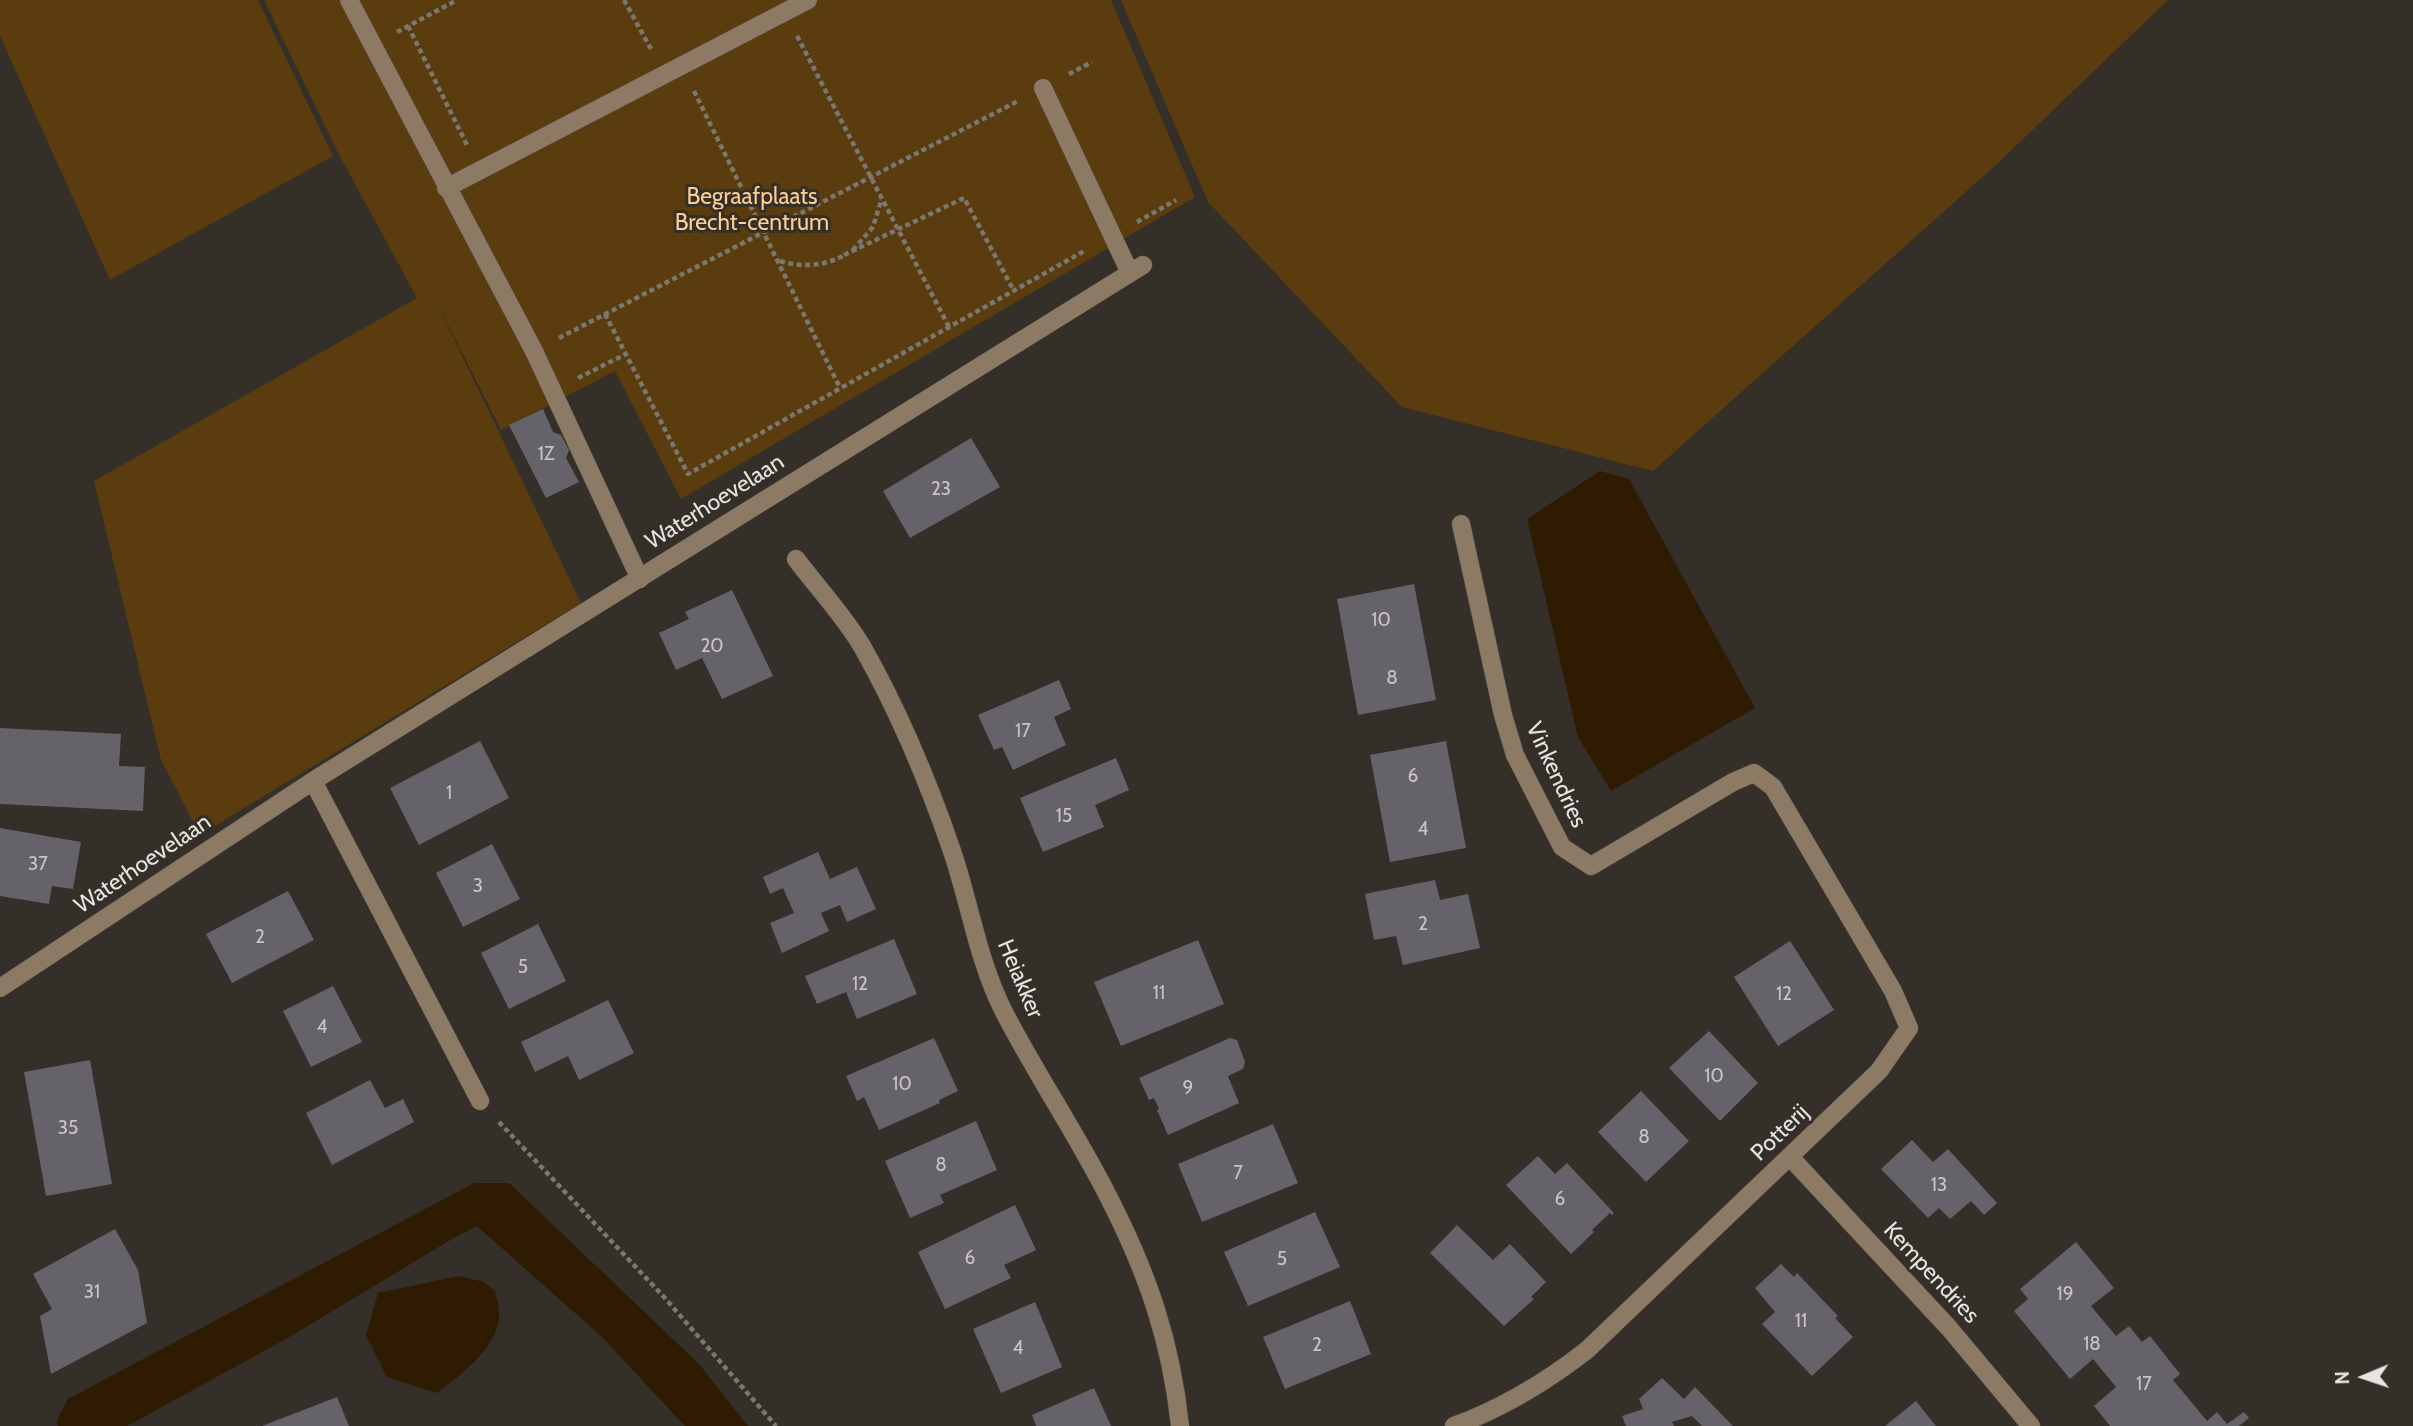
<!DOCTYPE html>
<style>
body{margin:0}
#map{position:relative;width:2413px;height:1426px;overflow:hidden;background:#342f28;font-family:Cabin,sans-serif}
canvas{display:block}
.north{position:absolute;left:2329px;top:1342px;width:70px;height:70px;-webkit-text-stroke:5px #342f28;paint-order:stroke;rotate:268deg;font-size:19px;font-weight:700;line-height:28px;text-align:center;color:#e8e4e0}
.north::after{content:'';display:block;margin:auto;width:24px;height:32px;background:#e8e4e0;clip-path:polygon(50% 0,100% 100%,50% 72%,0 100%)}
</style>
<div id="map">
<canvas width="2413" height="1426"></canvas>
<div class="north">N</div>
</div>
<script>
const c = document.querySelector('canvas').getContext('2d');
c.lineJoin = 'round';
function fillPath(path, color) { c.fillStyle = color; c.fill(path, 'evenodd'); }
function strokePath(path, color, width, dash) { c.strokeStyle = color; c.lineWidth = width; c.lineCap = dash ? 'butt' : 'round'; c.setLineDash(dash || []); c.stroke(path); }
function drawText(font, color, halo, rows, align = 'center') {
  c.font = font + ' Cabin,sans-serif'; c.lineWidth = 6; c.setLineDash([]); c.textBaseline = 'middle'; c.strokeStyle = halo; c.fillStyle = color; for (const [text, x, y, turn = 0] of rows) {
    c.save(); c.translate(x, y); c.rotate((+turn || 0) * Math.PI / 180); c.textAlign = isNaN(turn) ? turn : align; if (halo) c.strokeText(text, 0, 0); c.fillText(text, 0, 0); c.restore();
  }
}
const green = new Path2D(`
 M0,0H258L333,156L110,280L0,36Z
 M264,0H1111L1195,197L681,499L615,371L501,430L431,291L581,603L200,835L161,760L94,481L417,298L337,151Z
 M1121,0H2168L1997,164L1653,471L1402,407L1208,202Z`);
const water = new Path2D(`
 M1600,471L1629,479L1755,708L1611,791L1578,737L1527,519Z
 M474,1183H509L699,1364L748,1426H685L601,1336L477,1226L457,1236L286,1339L127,1426H58L57,1420L68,1399Z
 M459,1276L484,1282L495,1291C496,1298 499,1306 499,1313C500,1347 460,1375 437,1393L387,1377L366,1335L378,1293Z`);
const building = new Path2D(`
 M543,409L553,432L561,435L569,450L566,458L579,482L546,498L509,425Z
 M971,438L1000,487L910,538L883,491Z
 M1414,584L1436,700L1358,715L1337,599Z
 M732,590L773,676L722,699L702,658L676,670L659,633L689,619L685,612Z
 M1059,680L1071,709L1054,717L1066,745L1013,770L1002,747L994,750L978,715Z
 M0,728L121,734L119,766L145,767L143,811L0,804Z
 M480,741L509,798L419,845L390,788Z
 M1446,741L1466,848L1390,862L1370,755Z
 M1116,758L1129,790L1095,805L1104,827L1043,852L1020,798Z
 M0,828L81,842L73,889L52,886L49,904L0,896Z
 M492,844L520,899L463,927L436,873Z
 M818,852L830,879L857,867L876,909L847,922L840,905L821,913L829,931L782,953L770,923L794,913L783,888L770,894L763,877Z
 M1435,880L1440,900L1468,894L1480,948L1403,965L1396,936L1374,940L1365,894Z
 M288,891L314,940L232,983L206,934Z
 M538,924L566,981L509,1009L481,953Z
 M894,939L917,994L857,1019L846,992L817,1004L805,976Z
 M1198,940L1224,1004L1121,1046L1094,982Z
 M1790,941L1834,1010L1778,1046L1734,977Z
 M333,986L362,1042L311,1067L283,1011Z
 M608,1000L634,1053L579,1080L568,1056L535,1072L521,1042Z
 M1709,1031L1758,1083L1720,1121L1669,1068Z
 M934,1038L958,1091L939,1100L940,1103L879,1130L864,1097L857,1101L846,1076Z
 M1230,1038L1237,1040L1245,1062L1243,1069L1228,1076L1239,1103L1168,1135L1157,1110L1159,1109L1154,1098L1149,1100L1139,1078Z
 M90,1060L112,1184L46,1196L24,1072Z
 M370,1080L385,1108L403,1099L414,1122L332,1165L306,1113Z
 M1641,1091L1689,1141L1646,1182L1598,1132Z
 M976,1121L997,1170L940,1195L944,1203L910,1218L885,1161Z
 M1273,1124L1298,1183L1202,1222L1178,1164Z
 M1912,1140L1933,1162L1948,1149L1997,1203L1984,1215L1971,1201L1950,1219L1939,1208L1928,1218L1881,1169Z
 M1538,1156L1555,1174L1567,1163L1614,1213L1612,1215L1610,1213L1592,1230L1594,1232L1571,1254L1506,1185Z
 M1015,1205L1036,1250L1004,1265L1011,1278L945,1309L918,1252Z
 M1315,1212L1340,1267L1248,1306L1224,1252Z
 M1457,1225L1493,1260L1510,1244L1546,1282L1531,1297L1534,1299L1504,1326L1430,1253Z
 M115,1229L138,1270L147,1323L51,1374L40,1316L52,1309L33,1274Z
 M2076,1242L2114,1288L2091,1306L2116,1336L2129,1326L2142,1342L2150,1336L2180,1374L2173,1380L2207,1421L2217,1412L2227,1424L2244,1412L2249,1418L2239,1426H2110L2094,1406L2116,1387L2093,1359L2070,1379L2014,1311L2028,1299L2020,1289Z
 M1781,1264L1794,1277L1797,1273L1838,1316L1835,1318L1853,1337L1812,1376L1762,1324L1775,1312L1755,1288Z
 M1350,1301L1371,1354L1285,1389L1263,1337Z
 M1035,1302L1062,1367L1001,1393L973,1329Z
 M1662,1378L1684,1399L1695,1387L1733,1426H1702L1692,1416L1672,1422L1674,1426H1626L1622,1416L1643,1409L1639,1399Z
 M1094,1388L1111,1426H1036L1032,1415Z
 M337,1397L349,1426H262Z
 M1916,1401L1936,1426H1885Z`);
const path = new Path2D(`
 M624,0L651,49
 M408,26L467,145
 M397,32L457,0
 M797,36L949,327
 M1069,74L1092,62
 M694,91L840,388
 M1137,222L1176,200
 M853,250L873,227L881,201
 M844,255L964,198L1014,291
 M780,261C803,268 824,266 845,255
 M605,314L688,474L1086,250
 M559,338L1018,101
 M578,378L626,354
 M499,1122L664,1297L776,1426`);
const minor = new Path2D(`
 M349,0L534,351L640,579
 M1043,88L1130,273
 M446,188L808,0
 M796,559C817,587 846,618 863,648C899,712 928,781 952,851C970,904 978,961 1004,1012C1036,1074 1076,1133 1108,1196C1147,1272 1171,1340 1180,1426
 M313,781L480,1101
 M0,988L313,781L1143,265
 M1790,1157L1949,1328L2031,1426
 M1454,1426C1503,1408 1546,1382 1587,1350L1879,1071L1909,1028L1893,991L1773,787L1754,773L1733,782L1591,866L1562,847L1515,755L1503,715L1461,524`);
const numberNames = [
 ["1Z",546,454],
 ["23",941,489],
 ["10",1381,620],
 ["20",712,646],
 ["8",1392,678],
 ["17",1023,731],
 ["6",1413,776],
 ["1",449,793],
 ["15",1064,816],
 ["4",1423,829],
 ["37",38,864],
 ["3",478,886],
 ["2",1423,924],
 ["2",260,937],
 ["5",523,967],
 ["12",860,984],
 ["11",1159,993],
 ["12",1784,994],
 ["4",322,1027],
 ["10",1714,1076],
 ["10",902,1084],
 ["9",1188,1088],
 ["35",68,1128],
 ["8",1644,1137],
 ["8",941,1165],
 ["7",1238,1173],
 ["13",1939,1185],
 ["6",1560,1199],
 ["6",970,1258],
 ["5",1282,1259],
 ["31",92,1292],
 ["19",2065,1294],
 ["11",1801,1321],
 ["18",2092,1344],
 ["2",1317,1345],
 ["4",1018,1348],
 ["17",2144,1384]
];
const parkNames = [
 ["Begraafplaats",752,197],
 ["Brecht-centrum",752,223]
];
const streetNames = [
 ["Waterhoevelaan",715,502,-32],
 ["Vinkendries",1556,775,65],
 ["Waterhoevelaan",143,864,-34],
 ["Heiakker",1020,979,67],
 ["Potterij",1780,1133,-44],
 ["Kempendries",1931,1273,47]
];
fillPath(green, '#5b3c0e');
fillPath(water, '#2e1b01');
fillPath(building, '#66626a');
strokePath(minor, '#514c45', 19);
strokePath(path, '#7b7771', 4.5, [5, 3.5]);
strokePath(minor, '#8c7a65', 18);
drawText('19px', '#c8c4c2', null, numberNames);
drawText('23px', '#fdce94', '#342f28', parkNames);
drawText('23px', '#e8e4e0', '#342f28', streetNames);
</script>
